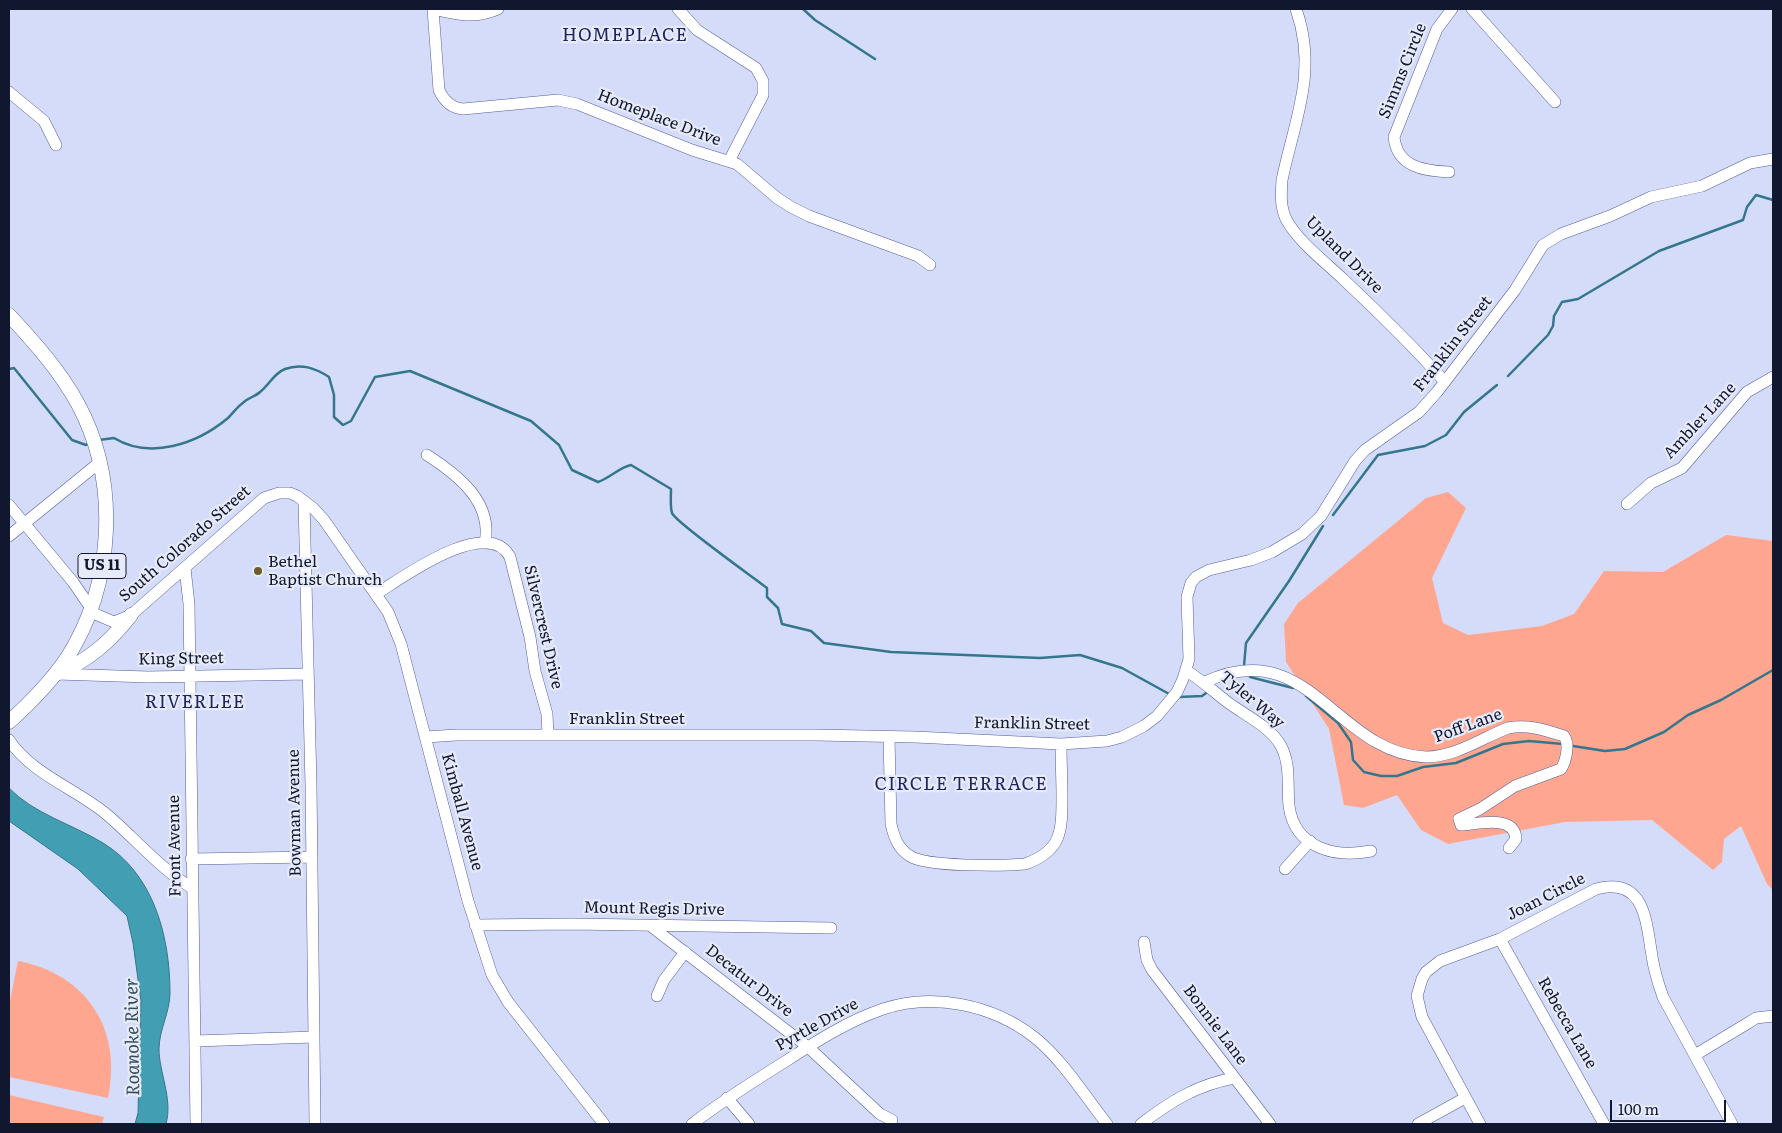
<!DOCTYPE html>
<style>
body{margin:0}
#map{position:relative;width:1782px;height:1133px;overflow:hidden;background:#d5dcf9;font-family:Literata,serif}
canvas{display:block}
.frame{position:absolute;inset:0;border:10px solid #121730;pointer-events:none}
.scale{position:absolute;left:1610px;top:1100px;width:116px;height:22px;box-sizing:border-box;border:2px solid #121730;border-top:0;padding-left:6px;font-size:15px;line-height:18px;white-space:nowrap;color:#121730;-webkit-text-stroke:4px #e6eaf9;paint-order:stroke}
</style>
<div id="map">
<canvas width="1782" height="1133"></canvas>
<div class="frame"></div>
<div class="scale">100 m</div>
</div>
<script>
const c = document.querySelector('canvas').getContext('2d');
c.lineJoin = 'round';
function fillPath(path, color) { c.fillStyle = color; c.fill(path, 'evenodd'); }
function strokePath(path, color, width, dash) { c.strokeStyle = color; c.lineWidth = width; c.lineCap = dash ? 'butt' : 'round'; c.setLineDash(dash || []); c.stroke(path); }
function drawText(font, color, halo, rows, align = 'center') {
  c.font = font + ' Literata,serif'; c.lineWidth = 4.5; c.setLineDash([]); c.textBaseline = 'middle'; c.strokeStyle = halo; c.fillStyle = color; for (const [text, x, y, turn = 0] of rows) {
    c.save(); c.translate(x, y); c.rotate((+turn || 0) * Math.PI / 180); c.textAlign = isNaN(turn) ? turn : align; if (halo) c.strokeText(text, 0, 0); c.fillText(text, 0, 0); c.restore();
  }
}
const green = new Path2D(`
 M1448,492L1466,508L1432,578L1443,623L1468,635L1542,626L1574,614L1604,571L1663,572L1726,535L1773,541V890L1767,884L1741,826L1724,839L1722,862L1713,870L1652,820L1565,822L1448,844L1421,830L1397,795L1363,808L1344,805L1329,729L1286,662L1284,624L1298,603L1426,498Z
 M18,961C87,974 123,1030 108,1098L9,1077V1005Z
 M9,1095L104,1117L102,1124H9Z`);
const water = new Path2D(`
 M9,788C34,814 72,824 103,843C154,874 170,937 170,993C170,1012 159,1030 159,1049C159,1072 173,1099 166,1124H135L138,1113L141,1001L133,943L127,916L78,869L9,821Z`);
const stream = new Path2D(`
 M803,9L815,20L875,59
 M9,369L14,368L72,440L86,445L89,443
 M1508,376L1548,335L1553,326L1554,316L1562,302L1578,299L1659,251L1743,220L1747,207L1756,195L1773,200
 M99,440L114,438C150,460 197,444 228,418C233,413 238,406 244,402C248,398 256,396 260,392C270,384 273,374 285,369C301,363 315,368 329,377L334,395V417L343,425L351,421L375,377L410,371L531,421L559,445L572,470L598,482C610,478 620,467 631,465L671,489C671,496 670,507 672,513C675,522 753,577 767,588V597L778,608L782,624L811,631L824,643L891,652L1040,658L1080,655L1122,668L1171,695
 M1333,515L1378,455L1425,446L1446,435L1464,412L1497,385
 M1244,666L1246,643L1289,581L1323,526
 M1250,677L1293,688
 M1306,696L1338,723L1351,742L1353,760L1364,772L1381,776H1397L1423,767L1456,763L1503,744L1529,741L1563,744
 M1179,697L1202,696L1209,691
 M1573,746L1605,751L1625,749L1664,732L1688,715L1721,700L1773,670`);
const minor = new Path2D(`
 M433,9L439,90C444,101 451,108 463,109L558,100L577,104L692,150L737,164L777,198L791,207L809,216L918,256L930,265
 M434,9C457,15 475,19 498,9
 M678,9L697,30L756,68L763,81V95L729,161
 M1296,9C1318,72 1295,118 1282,180C1281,194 1280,208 1287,221C1300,243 1324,261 1343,279C1378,312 1413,346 1445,382
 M1472,9L1555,102
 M9,92L44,121L56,145
 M1449,172C1424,171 1397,167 1394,137L1437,29L1452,9
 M427,455C458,475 493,502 485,543
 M304,501L311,785L315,1124
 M1627,504L1651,483L1682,468L1747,392L1773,377
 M9,505L73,582L95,614L114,622L131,615L264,498L279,493H290L297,496L313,508L324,520L388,612L401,644L468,901L492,975L508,1002L604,1124
 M9,536L100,462
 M185,568L189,604L196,1124
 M376,594C402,578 487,515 510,557L530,637L535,671L547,714L548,735
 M1187,671C1201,680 1212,690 1226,701C1244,715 1270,726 1281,746C1291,765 1287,786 1289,806C1295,849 1336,858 1371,851
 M57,674L148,677L308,674
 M1205,682C1309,633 1336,754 1426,757C1455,757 1482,738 1508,728C1528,724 1545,730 1564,736C1570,744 1566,761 1561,769L1515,786L1480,809L1459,819L1461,825C1477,824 1515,814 1516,839L1509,848
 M426,737L456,735H816L915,737L1061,744L1107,741L1122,737L1144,726L1157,716L1177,692L1183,679L1189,659L1187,597L1191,583L1196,577L1209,570L1251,560L1272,552L1302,534L1321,516L1355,461L1365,450L1419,412L1437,392L1515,290L1543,245L1561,234L1610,216L1651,197L1702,186L1750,163L1773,159
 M889,737L891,824C894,837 898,849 910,856C926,867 1003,866 1025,864C1062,851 1062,831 1062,796C1062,779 1061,762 1061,744
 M9,740C32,774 74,788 105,813C135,838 158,867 192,888
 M191,859L312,857
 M1285,869L1310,841
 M475,925L572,924L831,928
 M652,927L808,1047L880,1114L892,1120
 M1500,939L1604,1124
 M1144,942L1147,960L1152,970L1270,1124
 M657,996L664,980L685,952
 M195,1041L314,1037
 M1695,1055L1748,1023L1756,1018L1773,1016
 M727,1098L749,1124
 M692,1124C722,1101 754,1081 786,1061C817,1041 848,1021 883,1009C933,992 993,1005 1034,1037C1063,1060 1084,1095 1107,1124
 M1141,1124C1171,1101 1197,1085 1234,1078
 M1418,1124L1465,1098
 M1480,1124L1422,1017L1417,996L1422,979L1426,972L1440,961L1500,939L1596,889C1645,876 1646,921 1652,956C1654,970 1658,983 1663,997L1732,1124`);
const major = new Path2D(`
 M9,315C35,343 60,371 78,404C120,482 114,584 67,658C51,682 30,703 9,722
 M56,674C88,661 110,642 131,615`);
const markers = [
 [258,571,5,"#6c5e2b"]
];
const shields = [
 [102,566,48]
];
const shieldNames = [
 ["US 11",102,566]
];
const streetNames = [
 ["Simms Circle",1403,71,-68],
 ["Homeplace Drive",659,118,21],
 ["Upland Drive",1344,255,45],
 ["Franklin Street",1453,344,-52],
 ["Ambler Lane",1700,421,-47],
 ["South Colorado Street",185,544,-41],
 ["Silvercrest Drive",543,627,77],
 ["King Street",181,659,-1],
 ["Tyler Way",1252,700,40],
 ["Franklin Street",627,719],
 ["Franklin Street",1032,724,1],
 ["Poff Lane",1468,726,-20],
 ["Kimball Avenue",462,812,75],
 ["Bowman Avenue",295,813,-91],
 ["Front Avenue",175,846,-91],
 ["Joan Circle",1546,897,-27],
 ["Mount Regis Drive",654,909,1],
 ["Decatur Drive",749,981,38],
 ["Rebecca Lane",1567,1023,60],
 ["Pyrtle Drive",817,1025,-29],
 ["Bonnie Lane",1215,1025,53]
];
const poiNames = [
 ["Bethel",268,562],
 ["Baptist Church",268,580]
];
const neighbourhoodNames = [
 ["HOMEPLACE",625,36],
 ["RIVERLEE",195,703],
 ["CIRCLE TERRACE",961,785]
];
const waterNames = [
 ["Roanoke River",133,1037,-91]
];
fillPath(green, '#ffa691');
fillPath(water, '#429eb2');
strokePath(water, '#34768b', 1);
strokePath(stream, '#34768b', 2.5);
strokePath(minor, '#525e9c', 12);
strokePath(major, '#525e9c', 15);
strokePath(minor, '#fff', 11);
strokePath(major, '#fff', 14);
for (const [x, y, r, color] of markers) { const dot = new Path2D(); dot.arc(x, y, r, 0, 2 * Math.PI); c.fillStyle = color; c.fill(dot); strokePath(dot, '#e6eaf9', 2); }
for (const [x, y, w] of shields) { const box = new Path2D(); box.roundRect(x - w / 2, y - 12.5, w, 25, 4); c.fillStyle = '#e6eaf9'; c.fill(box); strokePath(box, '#121730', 1); }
drawText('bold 15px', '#121730', null, shieldNames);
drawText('16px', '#121730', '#e6eaf9', streetNames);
drawText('16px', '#121730', '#e6eaf9', poiNames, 'left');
c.letterSpacing = '1px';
drawText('18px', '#1f255d', '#e6eaf9', neighbourhoodNames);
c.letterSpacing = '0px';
drawText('italic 18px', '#324e55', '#e6eaf9', waterNames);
</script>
